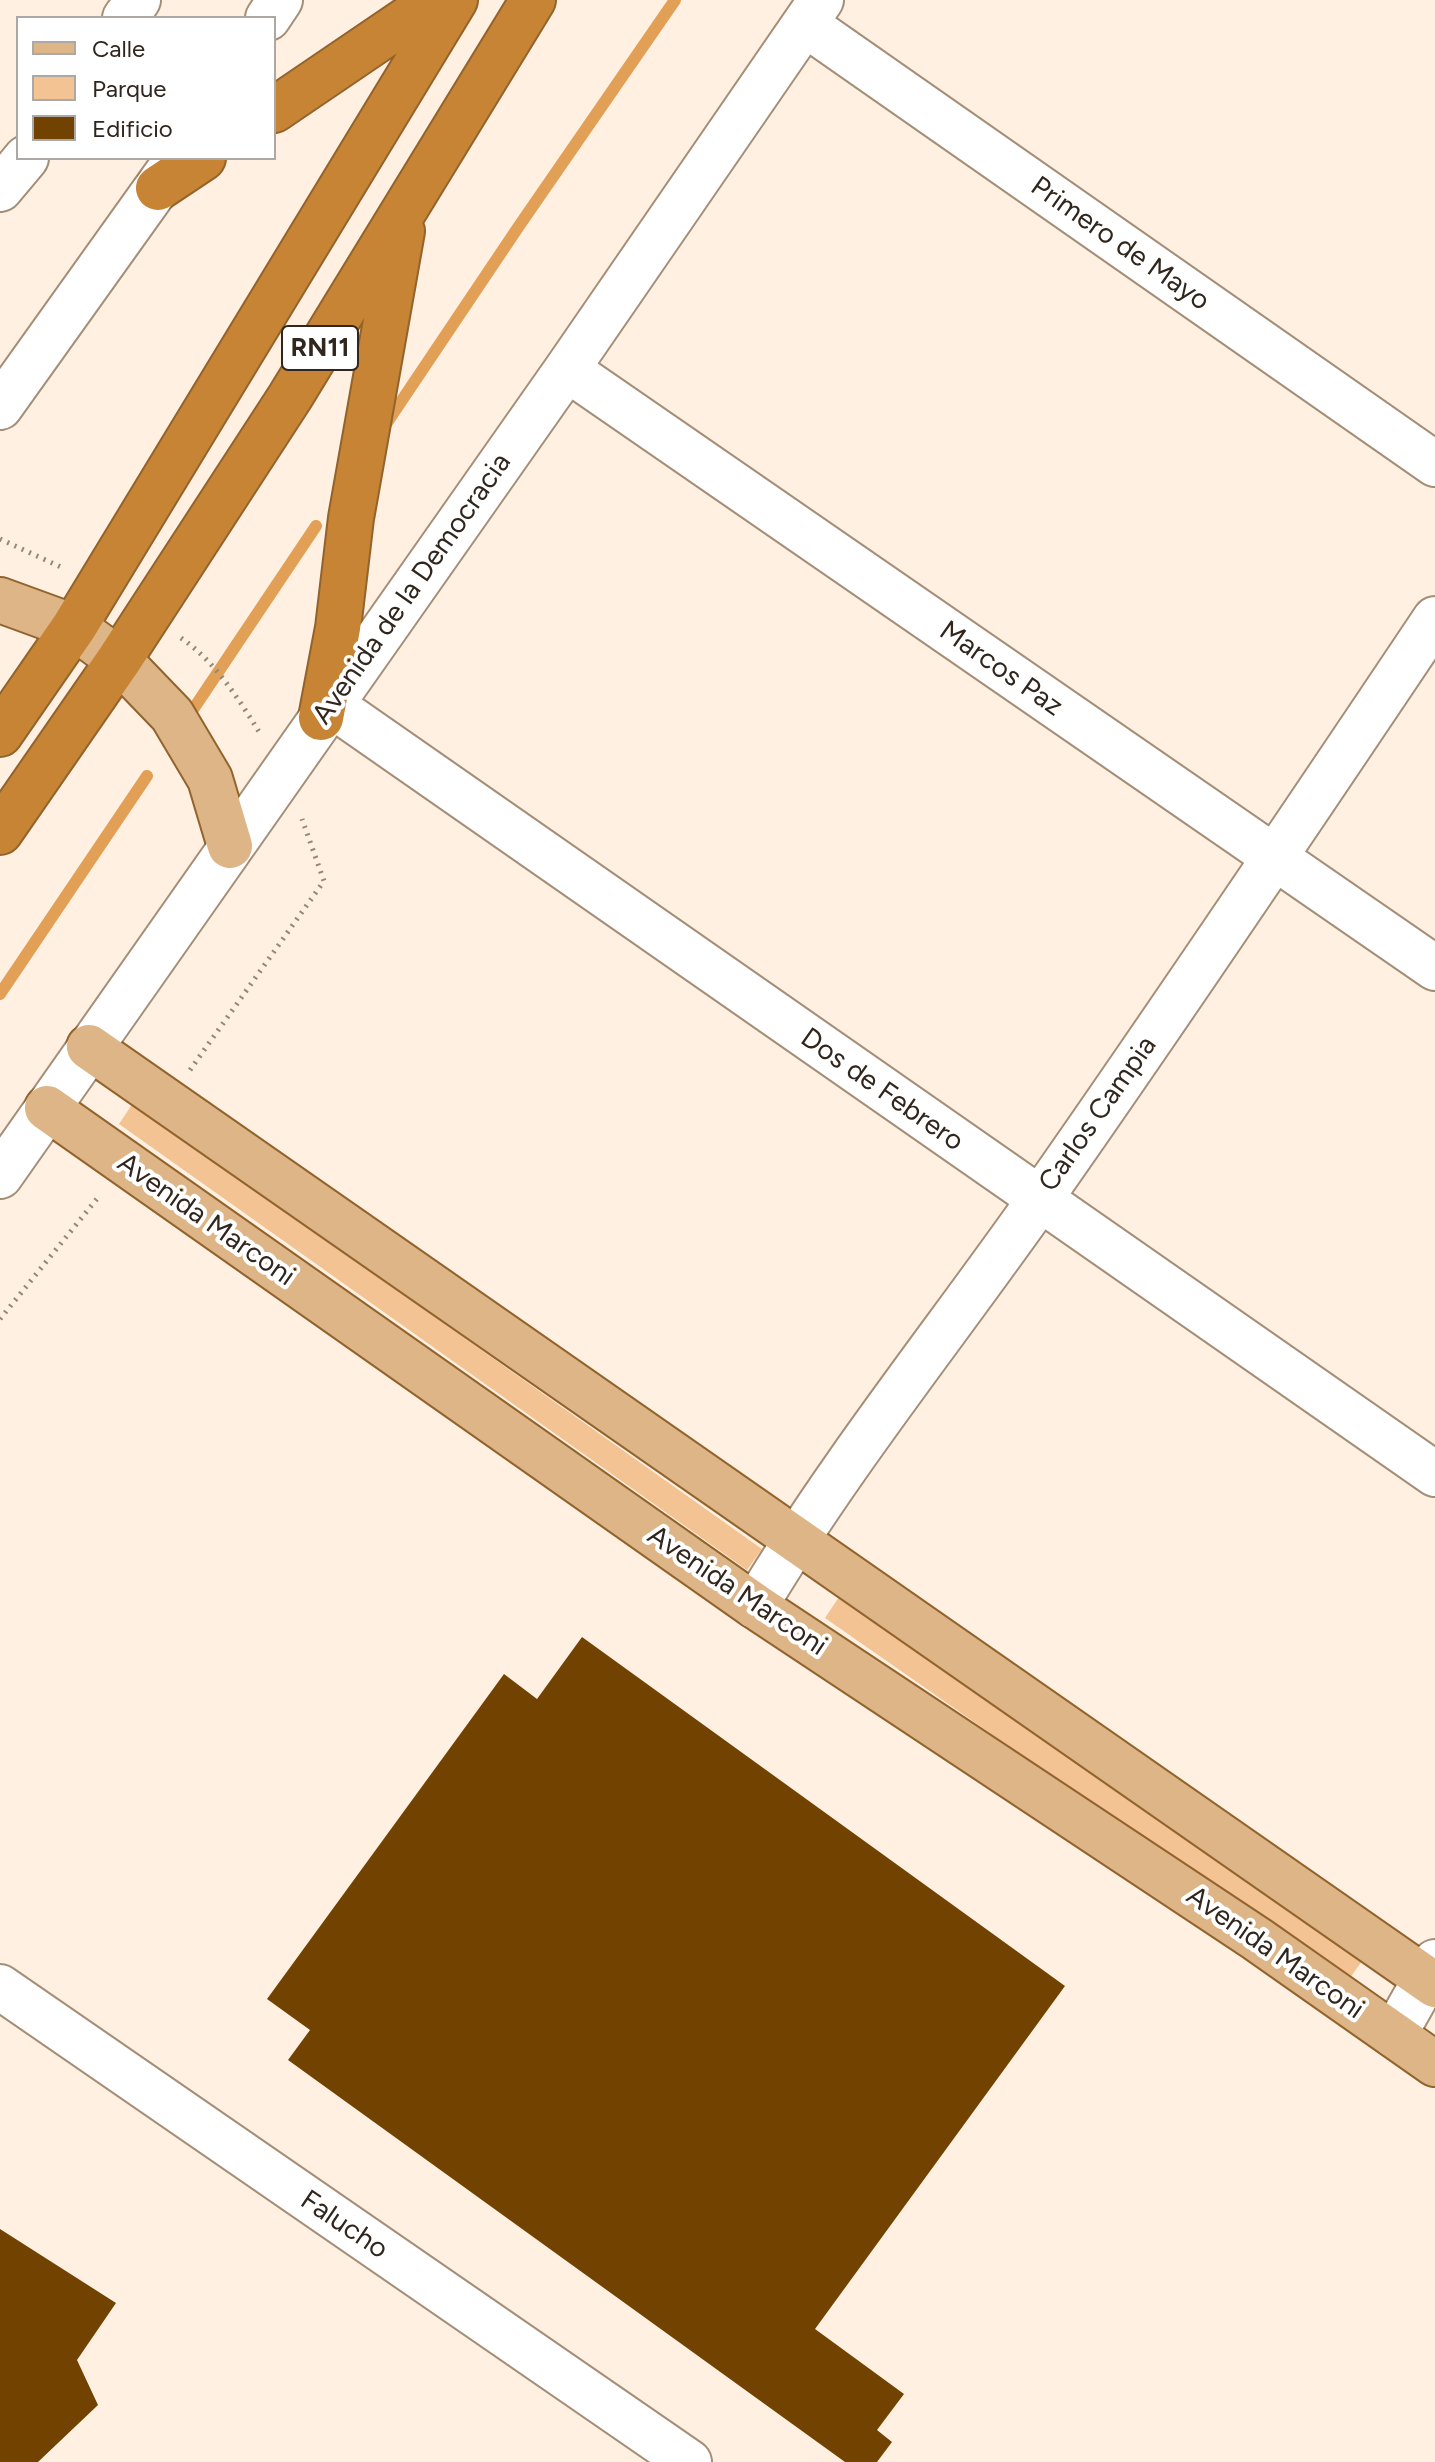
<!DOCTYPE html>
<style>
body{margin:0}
#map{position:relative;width:1435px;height:2462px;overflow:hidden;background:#fff0e1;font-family:Figtree,sans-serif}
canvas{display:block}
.legend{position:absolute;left:16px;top:16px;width:260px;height:144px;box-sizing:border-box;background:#fff;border:2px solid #aca8a5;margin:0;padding:10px 14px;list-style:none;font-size:24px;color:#30261d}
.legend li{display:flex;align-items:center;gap:16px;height:40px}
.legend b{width:40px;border:2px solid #aca8a5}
</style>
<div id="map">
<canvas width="1435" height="2462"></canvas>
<ul class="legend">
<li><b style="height:10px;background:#ddb586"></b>Calle</li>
<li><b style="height:22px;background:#f3c393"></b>Parque</li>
<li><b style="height:22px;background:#714200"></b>Edificio</li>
</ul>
</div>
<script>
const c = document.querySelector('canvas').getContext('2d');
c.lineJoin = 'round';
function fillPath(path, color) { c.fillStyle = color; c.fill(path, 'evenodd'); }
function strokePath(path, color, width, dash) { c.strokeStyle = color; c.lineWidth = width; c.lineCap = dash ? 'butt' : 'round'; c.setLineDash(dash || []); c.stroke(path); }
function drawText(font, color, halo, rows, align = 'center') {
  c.font = font + ' Figtree,sans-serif'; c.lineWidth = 8; c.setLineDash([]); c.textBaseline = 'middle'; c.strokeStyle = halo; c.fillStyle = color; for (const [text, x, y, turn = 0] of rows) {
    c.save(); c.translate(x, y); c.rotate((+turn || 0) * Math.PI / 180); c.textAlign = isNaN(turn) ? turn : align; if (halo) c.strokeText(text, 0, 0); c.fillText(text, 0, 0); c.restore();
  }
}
const green = new Path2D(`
 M133,1103L762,1549L747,1570L119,1124Z
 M839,1597L1362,1961L1347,1982L825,1618Z`);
const stream = new Path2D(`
 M384,427L519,226L675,0
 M190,714L316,526
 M0,994L147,776`);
const building = new Path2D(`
 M582,1637L1065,1986L815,2329L904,2394L877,2430L892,2442L877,2462H845L288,2060L310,2030L267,1999L504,1674L537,1699Z
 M0,2229L116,2303L77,2360L98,2405L38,2462H0Z`);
const path = new Path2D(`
 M0,539L63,568
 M181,638C215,661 240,701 261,735
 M190,1070L324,881L302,819
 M0,1319L100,1195`);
const minor = new Path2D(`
 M125,18L138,0
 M268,18L280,0
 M805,24L1435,464
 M0,189L26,158
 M567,369L1435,968
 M0,407L178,158
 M330,704L1435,1474
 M0,1176L567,369L821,0
 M755,1606C840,1464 945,1334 1040,1199C1174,1008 1305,813 1435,619
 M0,1987L689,2462
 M1394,2035L1435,1962`);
const major = new Path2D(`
 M0,600L74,627L119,660L172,715L210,779L230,846
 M89,1047L1435,1985
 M47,1108L755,1606L1257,1939L1435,2064`);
const highway = new Path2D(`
 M274,110L436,0
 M158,188L203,158
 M321,718L338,628L351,518L402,231
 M0,734L74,627L455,0
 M0,832L119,660L290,397L533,0`);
const shields = [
 [320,348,76]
];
const shieldNames = [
 ["RN11",320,348]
];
const streetNames = [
 ["Primero de Mayo",1120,244,35],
 ["Avenida de la Democracia",412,589,-55],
 ["Marcos Paz",1001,669,35],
 ["Dos de Febrero",882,1090,35],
 ["Carlos Campia",1098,1114,-55],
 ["Avenida Marconi",206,1220,35],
 ["Avenida Marconi",737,1591,34],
 ["Avenida Marconi",1275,1953,35],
 ["Falucho",344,2225,34]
];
fillPath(green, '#f3c393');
strokePath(stream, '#e29f56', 12);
fillPath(building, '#714200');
strokePath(minor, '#a58e77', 48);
strokePath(major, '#92632d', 48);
strokePath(highway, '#92632d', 48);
strokePath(path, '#94887c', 5, [2, 6]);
strokePath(minor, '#fff', 44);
strokePath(major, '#ddb586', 44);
strokePath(highway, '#c78435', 44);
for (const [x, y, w] of shields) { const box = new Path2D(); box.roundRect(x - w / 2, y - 22, w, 44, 6); c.fillStyle = '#fff'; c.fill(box); strokePath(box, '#30261d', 2); }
drawText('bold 26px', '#30261d', null, shieldNames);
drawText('28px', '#30261d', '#fff', streetNames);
</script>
